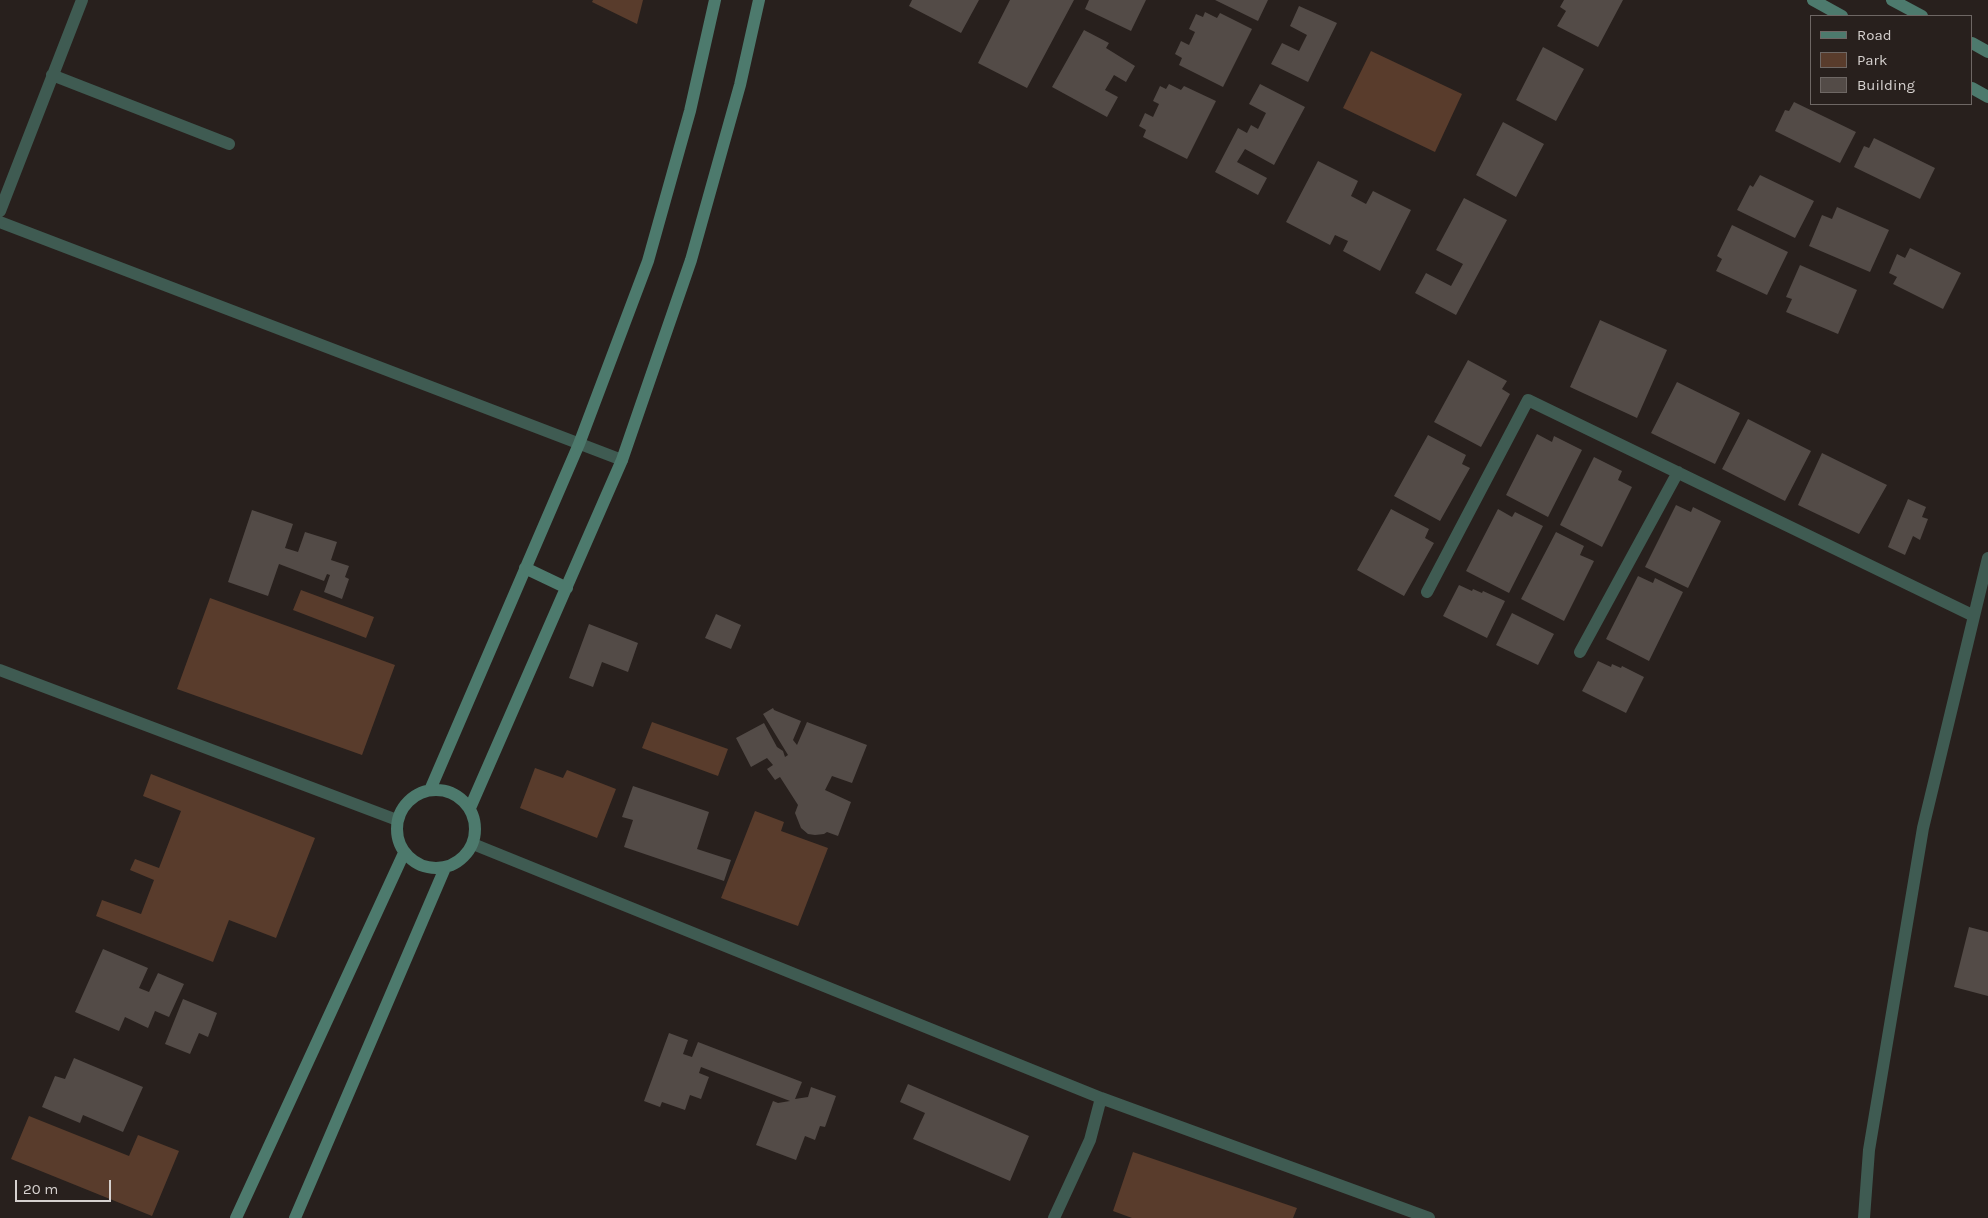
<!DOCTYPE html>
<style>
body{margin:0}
#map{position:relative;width:1988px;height:1218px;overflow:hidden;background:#28201d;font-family:Karla,sans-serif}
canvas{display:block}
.legend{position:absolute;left:1810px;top:15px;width:162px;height:90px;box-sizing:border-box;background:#28201d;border:1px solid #6e6764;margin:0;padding:6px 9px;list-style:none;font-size:15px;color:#d6d1cf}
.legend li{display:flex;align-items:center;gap:10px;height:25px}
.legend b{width:25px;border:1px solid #6e6764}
.scale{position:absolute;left:15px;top:1180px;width:96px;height:22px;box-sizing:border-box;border:2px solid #d6d1cf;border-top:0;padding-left:6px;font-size:15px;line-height:18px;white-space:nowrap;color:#d6d1cf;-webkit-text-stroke:4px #28201d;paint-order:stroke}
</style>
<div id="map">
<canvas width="1988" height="1218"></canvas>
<ul class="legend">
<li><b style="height:6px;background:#4d7a6d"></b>Road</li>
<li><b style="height:14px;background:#593c2c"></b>Park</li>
<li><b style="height:14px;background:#534b47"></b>Building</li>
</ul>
<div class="scale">20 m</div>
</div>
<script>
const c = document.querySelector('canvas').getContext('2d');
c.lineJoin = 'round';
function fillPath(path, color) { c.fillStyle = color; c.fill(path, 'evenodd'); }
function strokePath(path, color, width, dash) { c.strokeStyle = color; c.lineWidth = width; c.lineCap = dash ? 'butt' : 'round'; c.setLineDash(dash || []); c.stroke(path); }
const green = new Path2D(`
 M593,0H643L637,24L592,2Z
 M1371,51L1462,94L1435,152L1343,108Z
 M301,590L374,617L366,638L293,610Z
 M210,598L395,665L362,755L177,689Z
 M652,722L728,749L718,776L642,748Z
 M535,768L563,778L567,770L616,789L597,838L520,808Z
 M151,774L315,838L276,938L229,920L213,962L96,916L102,900L141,914L154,880L130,870L135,859L159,868L181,811L143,796Z
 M755,811L784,822L781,831L828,848L798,926L721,898Z
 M29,1116L129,1156L138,1135L179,1151L152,1216L11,1159Z
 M1133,1152L1297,1208L1293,1218H1132L1113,1211Z`);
const building = new Path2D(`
 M912,0H979L961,33L909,6Z
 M1010,0H1074L1027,88L978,63Z
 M1089,0H1146L1131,31L1085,9Z
 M1215,0H1268L1258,21Z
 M1564,0H1623L1598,47L1557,26L1566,11L1560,7Z
 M1299,6L1337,23L1308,82L1271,64L1282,43L1299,51L1307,35L1290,26Z
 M1205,12L1217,18L1220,13L1252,29L1223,87L1179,65L1182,58L1175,54L1181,41L1189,45L1195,32L1189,29L1196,14L1203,17Z
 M1084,30L1109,43L1106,48L1135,66L1126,82L1114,75L1105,90L1118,97L1107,117L1052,87Z
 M1543,47L1584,69L1556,121L1516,100Z
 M1169,84L1181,90L1184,86L1216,101L1187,159L1143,137L1146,130L1139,126L1145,113L1153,117L1159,104L1153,101L1160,86L1166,89Z
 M1260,84L1305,107L1274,165L1245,149L1237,162L1267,178L1258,195L1215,172L1238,128L1247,133L1251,125L1258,129L1266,113L1249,104Z
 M1794,102L1856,132L1840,163L1775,131L1785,110L1789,111Z
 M1503,122L1544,144L1516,197L1476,175Z
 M1874,138L1935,168L1920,199L1854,167L1864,146L1869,148Z
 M1318,161L1358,181L1351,196L1366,204L1373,191L1411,210L1380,271L1343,251L1348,241L1335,235L1330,245L1286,222Z
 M1760,175L1814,201L1795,238L1737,210L1750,185L1753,187Z
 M1464,198L1507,220L1456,315L1415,293L1426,273L1451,286L1463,264L1436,250Z
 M1837,207L1889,230L1870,272L1809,246L1822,215L1832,219Z
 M1732,225L1788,252L1767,295L1716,271L1722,259L1717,256Z
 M1910,248L1961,273L1943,309L1893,284L1897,277L1889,273L1897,254L1905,258Z
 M1800,265L1857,290L1838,334L1786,312L1792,299L1786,297Z
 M1600,320L1667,350L1637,418L1570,387Z
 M1468,360L1507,381L1502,389L1510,394L1481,447L1434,422Z
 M1677,382L1740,413L1715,464L1651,433Z
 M1748,419L1811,451L1785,501L1722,469Z
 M1537,434L1552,442L1554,436L1582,450L1548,517L1506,495Z
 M1428,435L1466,455L1462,464L1470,468L1440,521L1394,496Z
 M1822,453L1887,485L1859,534L1798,505Z
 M1594,457L1622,471L1618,480L1632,487L1602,547L1560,525Z
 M1908,499L1926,507L1922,517L1928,519L1920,540L1913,536L1905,555L1888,547Z
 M1676,505L1691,512L1693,507L1721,521L1688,588L1645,567Z
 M1391,509L1429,529L1425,538L1434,543L1404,596L1357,570Z
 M1498,509L1512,517L1515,512L1543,526L1509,593L1466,571Z
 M252,510L293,524L285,548L298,552L305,532L337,542L331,560L349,566L345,577L349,579L342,599L324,592L330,575L327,574L324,581L279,564L268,596L228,582Z
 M1556,532L1584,546L1580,555L1594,561L1564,621L1521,599Z
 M1638,576L1653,583L1655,578L1683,592L1649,661L1606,639Z
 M1459,585L1472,591L1473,589L1482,593L1483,591L1505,601L1487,638L1443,616Z
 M1512,613L1554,634L1538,665L1496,645Z
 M716,614L741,625L731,649L705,638Z
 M589,624L638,643L628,672L602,662L593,687L569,678Z
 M1598,661L1611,667L1612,664L1621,668L1622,666L1644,677L1626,713L1582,691Z
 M773,708L774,710L801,721L793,740L797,745L807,722L867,745L852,783L832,776L825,790L851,802L838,836L827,832L824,834L815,835L808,834L801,828L795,813L798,805L780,777L775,780L767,769L773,765L767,758L751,767L736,738L764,723L777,747L783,751L785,757L788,755L763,714Z
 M633,786L709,812L697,849L731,860L724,881L624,847L633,820L622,817Z
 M1969,927L1988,932V996L1954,987Z
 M103,949L148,968L139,988L149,992L158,973L184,984L169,1017L155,1011L148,1028L125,1017L119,1031L75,1012Z
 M183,999L217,1013L208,1037L199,1033L190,1054L165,1044Z
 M669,1033L688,1040L683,1054L692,1057L698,1042L802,1082L795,1099L808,1097L811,1087L836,1096L825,1127L820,1126L815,1140L805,1136L796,1160L756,1145L773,1101L778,1103L790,1101L701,1067L699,1073L709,1077L701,1099L690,1095L685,1110L662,1102L660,1107L644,1101Z
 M74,1058L143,1087L123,1132L83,1115L80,1123L42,1107L55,1076L65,1079Z
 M908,1084L1029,1136L1010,1181L913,1139L925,1113L900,1102Z`);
const street = new Path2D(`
 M52,75L229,144
 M0,211L82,0
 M0,222L622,460
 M1427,592L1528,400L1974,616
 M1580,652L1678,472
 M0,670L397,820
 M473,844L1101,1098L1429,1218
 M1054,1218L1090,1140L1101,1098
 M1864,1218L1869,1150L1923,828L1988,558`);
const secondary = new Path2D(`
 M1813,0L1842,16
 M1892,0L1922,16
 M1972,43L1988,52
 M1972,88L1988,97
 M525,568L567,588
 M397 829a39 39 0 1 1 78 0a39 39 0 1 1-78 0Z
 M430,790L579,444L648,261L690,111L715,0
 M470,808L622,460L691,260L740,85L759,0
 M236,1218L404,853
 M295,1218L445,868`);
fillPath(green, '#593c2c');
fillPath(building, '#534b47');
strokePath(street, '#3f5b52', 12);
strokePath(secondary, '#4d7a6d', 12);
</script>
